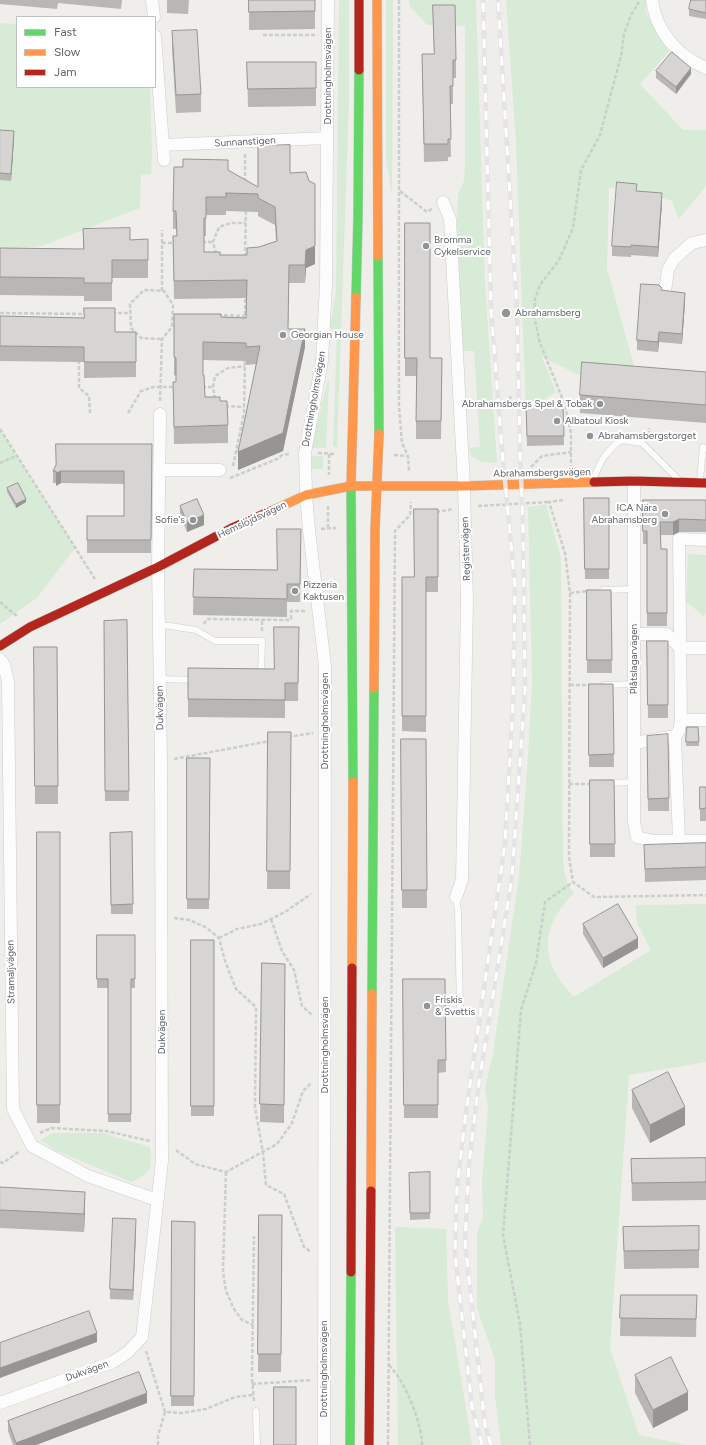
<!DOCTYPE html>
<meta charset="utf-8">
<style>
body{margin:0}
#map{position:relative;width:706px;height:1445px;overflow:hidden;background:#efeeea;font-family:Figtree,sans-serif}
canvas{display:block}
.legend{position:absolute;left:16px;top:16px;width:140px;height:72px;box-sizing:border-box;background:#fff;border:1px solid #bfc1c3;margin:0;padding:5px 7px;list-style:none;font-size:12px;color:#5f6368}
.legend li{display:flex;align-items:center;gap:8px;height:20px}
.legend b{width:20px;border:1px solid #bfc1c3}
</style>
<div id="map">
<canvas width="706" height="1445"></canvas>
<ul class="legend">
<li><b style="height:5px;background:#63d668"></b>Fast</li>
<li><b style="height:5px;background:#ff974d"></b>Slow</li>
<li><b style="height:5px;background:#b3261e"></b>Jam</li>
</ul>
</div>
<script>
const c = document.querySelector('canvas').getContext('2d');
c.lineJoin = 'round';
function fillPath(path, color) { c.fillStyle = color; c.fill(path, 'evenodd'); }
function strokePath(path, color, width, dash) { c.strokeStyle = color; c.lineWidth = width; c.lineCap = dash ? 'butt' : 'round'; c.setLineDash(dash || []); c.stroke(path); }
function drawText(font, color, halo, rows, align = 'center') {
  c.font = font + ' Figtree,sans-serif'; c.lineWidth = 4; c.setLineDash([]); c.textBaseline = 'middle'; c.strokeStyle = halo; c.fillStyle = color; for (const [text, x, y, turn = 0] of rows) {
    c.save(); c.translate(x, y); c.rotate((+turn || 0) * Math.PI / 180); c.textAlign = isNaN(turn) ? turn : align; if (halo) c.strokeText(text, 0, 0); c.fillText(text, 0, 0); c.restore();
  }
}
const green = new Path2D(`
 M339,0H349V101L337,447H333L337,332L330,328L336,291Z
 M386,0H393L392,194L386,158Z
 M409,0H476L485,283L497,463L481,462L471,456L469,448L480,447L474,351H463L457,222L458,194L464,181L465,162V26L427,25L409,5Z
 M506,0H646V13L669,52L640,84L683,130H706V186L679,219L672,201L649,194L609,187L607,269L635,369L618,376L577,374L542,357L556,392C544,399 541,401 539,415H526L516,142Z
 M0,23L17,24V87H150L152,152L151,174L141,175L140,208L42,246L0,249Z
 M328,379L329,383L326,448H309L313,424L318,421Z
 M0,430L75,548L37,598L0,624Z
 M309,456H323V469H309Z
 M546,504L561,559L563,861C564,874 566,883 574,893C539,928 539,961 574,997L651,950L637,923L636,905L706,904V1062L629,1075L610,1348L639,1435L687,1445H501L495,1396V1360L477,1308V1233L483,1218L482,1182L488,1108L485,1088L493,1053L519,877L528,756L532,683L528,507Z
 M688,554L706,555V611L704,617L686,601Z
 M53,1133H103L122,1139L150,1147C152,1168 152,1173 131,1182L55,1150L40,1140Z
 M395,1227L446,1229L448,1300L472,1445H398Z`);
const path = new Path2D(`
 M399,0V407L402,443L408,456L409,471
 M263,35H316
 M245,154V183
 M400,191L427,212L433,208
 M202,242H213
 M162,243H175
 M216,254L213,242L219,227L231,223H246
 M245,257L246,208
 M162,291V230
 M0,313L85,314
 M112,313H131
 M218,315L245,316
 M245,321V296
 M79,360V388L89,396L90,413
 M202,387H213
 M215,399L213,387L215,376L228,368L245,366
 M509,400L511,396
 M160,401L162,339L172,327L173,305L164,291L144,290L130,304L131,328L141,338L162,339
 M225,406L244,407
 M128,413L141,391L153,387H177
 M0,429L95,579
 M649,435V428
 M318,453L335,454
 M329,454V475
 M394,455L407,456
 M0,463L16,456
 M233,466L244,413L245,358
 M531,467L542,456L571,452
 M571,469V433L565,405L540,343L534,316L535,299L540,285L559,260L573,228L581,170L600,135L621,56L624,34L631,15L639,2
 M230,478L277,459L282,455L289,454
 M563,500L549,502L565,553L570,593L569,857L573,882L594,897L706,895
 M478,506L549,502
 M436,512L453,509
 M328,528V504
 M321,529L336,528
 M570,593L588,591
 M0,602L18,617
 M204,624L207,619L289,620L291,619V611H306
 M262,631V620
 M570,685H590
 M288,737L313,733
 M174,759L270,741
 M569,784H591
 M174,918L189,920L205,927L219,938L225,961L236,989L256,1007L255,1107L263,1153L266,1185L284,1194L304,1247L311,1252
 M271,919L282,951L294,970L302,1006L312,1015
 M219,938L237,929L261,924L285,912L311,894
 M40,1133L51,1128L106,1131L150,1141
 M176,1150L195,1164L226,1172L277,1144L292,1123L303,1091L311,1083
 M0,1162L3,1163L20,1151
 M226,1172L223,1271L226,1291L234,1309L242,1320L253,1325
 M146,1351L165,1412L182,1413L206,1409L235,1397L253,1395
 M389,1365C393,1370 397,1374 400,1380C410,1395 422,1427 422,1445
 M252,1384L312,1380
 M254,1401L252,1378L254,1236
 M158,1445V1436L165,1412
 M388,1445L395,531L410,515L411,502
 M530,1445L520,1324L503,1235L521,1010L536,963L545,902L573,882`);
const lane = new Path2D(`
 M593,480C601,461 604,453 621,440L642,443L679,480
 M700,481L703,447L706,448
 M603,590L634,589
 M159,625L170,626L196,630L215,641H262L261,676
 M160,679L196,680
 M605,685L634,684
 M607,783L634,782
 M456,897L458,911L460,1010
 M256,1411L257,1445`);
const street = new Path2D(`
 M152,0L154,17
 M652,0C656,31 677,56 706,68
 M155,36L164,160
 M163,145L327,138
 M443,202L450,219L464,486L467,600L462,880L456,897
 M665,291L668,270L674,259L692,243L706,240
 M160,470H220
 M634,481V822L637,837L653,841H706
 M634,634H667L680,648H706
 M0,659L4,665L8,681L13,1109L32,1146L88,1176L157,1200
 M681,720H706
 M675,736L679,841
 M634,743L675,736L679,731L681,720L679,539L706,540
 M0,1403L113,1362L128,1352L142,1337L162,1161L161,761L158,567L160,414
 M324,1445L325,666L309,530L306,495L305,453L322,361L326,285L328,0`);
const fast = new Path2D(`
 M378,256L379,434
 M356,297L358,216L359,70
 M351,486L353,782
 M372,994L374,688
 M350,1445L351,1272`);
const slow = new Path2D(`
 M377,0L378,256
 M351,486L356,297
 M271,511L306,495L351,486H464L594,482
 M374,688L375,530L379,434
 M352,968L353,782
 M371,1191L372,994`);
const jam = new Path2D(`
 M359,70V0
 M594,482L634,481L706,483
 M0,646L30,627L158,567L232,528L271,511
 M351,1272L352,968
 M369,1445L371,1191`);
const rail = new Path2D(`
 M482,1445L472,1407L455,1254L457,1186L466,1112L505,843L513,704L515,586L502,450L491,309L483,0
 M491,1445L485,1425L465,1242L469,1164L478,1089L512,877L525,690L523,527L520,451L517,310L498,0`);
const wall = new Path2D(`
 M0,0H122L121,9L58,3L57,9L0,4Z
 M167,0H189L188,14L167,13Z
 M249,0H315V29L249,30Z
 M706,0V19L689,16V9Z
 M433,5L456,60V78H453V104H450L451,157H448V161L424,162L422,54H434Z
 M172,31L201,94V112L176,113L172,49Z
 M247,62H316V106L248,107Z
 M656,71L691,74L676,94L656,78Z
 M0,130L14,138L11,181L0,180Z
 M228,170L258,187L290,173L315,264L306,268L305,283H289L288,329L305,347L283,451L238,470L256,364L246,365V361L203,360V375L205,397L220,401L228,425V443L174,444L173,382H176V376L174,375V314L221,317L246,318V298L174,299L173,236H177L176,229H173V211ZM226,211L258,212V216L275,225L276,241L259,247L247,255H220L204,252V236H206V215H226Z
 M637,191L662,203L658,257L631,255V257L612,256V246Z
 M405,223L430,358H442L441,439H416V376H405Z
 M83,229L130,240L148,239V278H112V301H84V296L0,295V248L83,249Z
 M662,290L685,302L682,344L659,342L658,352L637,350V340Z
 M0,316L115,332H136V377L84,378V362L0,361Z
 M706,372V423L580,413V395Z
 M563,405L564,445L527,446L526,406Z
 M152,444L151,553H87V516H124V484L61,483L56,486V483H53V471Z
 M7,488L26,502L16,508L7,492Z
 M584,498H609V579H585Z
 M643,500H706V532H679L673,535H660L661,549H667V626H647V544H643Z
 M180,506L204,525L187,532L180,515Z
 M438,509V592H426V732L402,731V577H414Z
 M301,529L300,602H287V617L193,615L194,569L277,570Z
 M587,590H611L612,673H587Z
 M127,620L129,801H105L104,621Z
 M299,627L298,701H285V718L188,717V668L274,669Z
 M647,641H668V718H648Z
 M34,647H57L58,804H35Z
 M589,684H613L614,767H589Z
 M687,727H698L699,746H686Z
 M268,732H291L290,889H267Z
 M647,736L669,798V811H648Z
 M401,739H426L427,908H402Z
 M187,758H210L209,909H187Z
 M590,780H614L615,857H590Z
 M700,787H706V821H700Z
 M37,832H60V1123H37Z
 M132,832L133,914H111L110,833Z
 M706,843V880L645,882L644,845Z
 M583,924L638,948L603,968L583,934Z
 M97,935H135V988H131V1122H108V988H97Z
 M191,940H214V1116H191Z
 M262,963L285,964L284,1123L260,1122Z
 M403,979H445L446,1072L438,1073V1118H404Z
 M632,1090L685,1125L650,1143L632,1108Z
 M706,1158V1200L632,1201L631,1159Z
 M430,1172V1219L410,1220L409,1173Z
 M0,1187L85,1210L84,1232L0,1228Z
 M259,1215H282L281,1372H258Z
 M172,1221L195,1222L194,1406H171Z
 M699,1226V1268L624,1269L623,1227Z
 M136,1229L133,1300L110,1299V1289Z
 M621,1295H697L696,1337L620,1336Z
 M635,1375L688,1410L653,1428L635,1393Z
 M147,1403L36,1445H13L8,1431V1421Z`);
const shadedWall = new Path2D(`
 M691,68V74L676,94V87Z
 M14,131V138L11,181V174Z
 M662,193V203L658,257V247Z
 M315,246V264L306,268L305,283V265L306,250Z
 M685,293V302L682,344V334Z
 M305,329V347L283,451L238,470V452Z
 M659,332V342L658,352V342Z
 M61,471V483L56,486V473Z
 M26,499V502L16,508V504Z
 M204,515V525L187,532V522Z
 M679,519V532L673,535V522Z
 M638,938V948L603,968V958Z
 M685,1107V1125L650,1143V1125Z
 M85,1192V1210L84,1232V1214Z
 M136,1219V1229L133,1300V1290Z
 M97,1333V1342L0,1378V1368Z
 M688,1392V1410L653,1428V1410Z
 M147,1393V1403L36,1445H16V1443Z`);
const building = new Path2D(`
 M249,0H315V11L249,12Z
 M691,0H706V13L689,9Z
 M433,5H455L456,60H453V86H450L451,139H448V144H424L422,54H434Z
 M197,30L201,94L176,95L172,31Z
 M672,52L691,68L676,87L656,71Z
 M247,62H316V88L248,89Z
 M0,130L14,131L11,174L0,173Z
 M290,145V173L306,172L309,181L315,184V246L306,250L305,265H289L288,329H305L283,433L238,452L260,346L246,347V343L203,342V375H204L205,397H220V401H227L228,425L174,427L173,382H176V358L174,357V314H221V317L246,318L247,280L174,281L173,236H177L176,211H173L174,167H183V159L228,160V170L258,187V146ZM226,193L258,194V198L275,207L277,241L259,247L247,248V255H220V252H204V218H206V197H226Z
 M617,182L637,184L636,191L662,193L658,247L631,245V247L612,246Z
 M405,223H430V358H442L441,421H416L417,358H405Z
 M130,228V240L148,239V260H112V283H84V278L0,277V248L84,249L83,229Z
 M641,284L659,285L662,288L661,290L685,293L682,334L659,332L658,342L637,340Z
 M84,308H115V332H136V362H84V347L0,346V316L84,318Z
 M582,362L706,372V405L580,395Z
 M563,405L564,436H527L526,406Z
 M56,444H152L151,540H87V516H124V471H61L56,473V471H53L56,465Z
 M18,483L26,499L16,504L7,488Z
 M584,498H609V569H585Z
 M197,499L204,515L187,522L180,506Z
 M643,500H706V520L679,519L673,522H660L661,549H667V613H647V531H643Z
 M414,509H438V577H426V716H402V577H414Z
 M277,529H301L300,584H287V599L193,597L194,569L277,570Z
 M587,590H611L612,660H587Z
 M127,620L129,791H105L104,621Z
 M274,627H299L298,683H285V700L188,699V668L274,669Z
 M647,641H668V705H648Z
 M34,647H57L58,786H35Z
 M589,684H613L614,754L589,755Z
 M687,727H698L699,742H686Z
 M268,732H291L290,871H267Z
 M668,734L669,798L648,799L647,736Z
 M401,739H426L427,890H402Z
 M187,758H210L209,899H187Z
 M590,780H614L615,844H590Z
 M700,787H706V808L700,809Z
 M37,832H60V1105H37Z
 M132,832L133,904L111,905L110,833Z
 M706,843V867L645,869L644,845Z
 M618,904L638,938L603,958L583,924Z
 M97,935H135V979H131V1114H108V979H97Z
 M191,940H214V1106H191Z
 M262,963L285,964L284,1105L260,1104Z
 M403,979H445L446,1060H438V1105H404Z
 M668,1072L685,1107L650,1125L632,1090Z
 M706,1158V1182L632,1183L631,1159Z
 M430,1172V1213H410L409,1173Z
 M0,1187L85,1192L84,1214L0,1210Z
 M259,1215H282L281,1354H258Z
 M113,1218L136,1219L133,1290L110,1289Z
 M172,1221L195,1222L194,1396H171Z
 M699,1226V1250L624,1251L623,1227Z
 M621,1295H697L696,1319L620,1318Z
 M89,1311L97,1333L0,1368V1343Z
 M671,1357L688,1392L653,1410L635,1375Z
 M139,1372L147,1393L16,1443L8,1421Z
 M274,1387H296V1445H274Z`);
const markers = [
 [426,246,4,"#919496"],
 [506,313,5,"#919496"],
 [283,335,4,"#919496"],
 [600,404,4,"#919496"],
 [557,421,4,"#919496"],
 [590,436,4,"#919496"],
 [665,514,4,"#919496"],
 [193,520,4,"#919496"],
 [295,591,4,"#919496"],
 [427,1006,4,"#919496"]
];
const streetNames = [
 ["Drottningholmsvägen",328,76,-90],
 ["Sunnanstigen",245,142,-3],
 ["Drottningholmsvägen",314,399,-80],
 ["Abrahamsbergsvägen",542,473,-1],
 ["Hemslöjdsvägen",252,520,-25],
 ["Registervägen",466,549,-92],
 ["Plåtslagarvägen",634,659,-90],
 ["Dukvägen",160,708,-91],
 ["Drottningholmsvägen",325,721,-90],
 ["Stramaljvägen",11,972,-91],
 ["Dukvägen",162,1032,-90],
 ["Drottningholmsvägen",325,1045,-90],
 ["Drottningholmsvägen",324,1369,-90],
 ["Dukvägen",87,1371,-20]
];
const poiNames = [
 ["Bromma",434,240],
 ["Cykelservice",434,252],
 ["Abrahamsberg",515,313],
 ["Georgian House",291,335],
 ["Abrahamsbergs Spel & Tobak",592,404,"right"],
 ["Albatoul Kiosk",565,421],
 ["Abrahamsbergstorget",598,436],
 ["ICA Nära",657,508,"right"],
 ["Abrahamsberg",657,520,"right"],
 ["Sofie's",185,520,"right"],
 ["Pizzeria",303,585],
 ["Kaktusen",303,597],
 ["Friskis",435,1000],
 ["& Svettis",435,1012]
];
fillPath(green, '#d8ebd6');
strokePath(lane, '#cbcccc', 7);
strokePath(street, '#cbcccc', 13);
strokePath(fast, '#cacacb', 10);
strokePath(slow, '#cacacb', 10);
strokePath(jam, '#cacacb', 10);
strokePath(path, '#cacfcc', 2.5, [4, 2]);
strokePath(lane, '#fdfcfc', 6);
strokePath(street, '#fdfcfc', 12);
strokePath(fast, '#63d668', 9);
strokePath(slow, '#ff974d', 9);
strokePath(jam, '#b3261e', 9);
strokePath(rail, '#e4e4e4', 4.5);
strokePath(rail, '#fff', 3, [9]);
fillPath(wall, '#b8b7b5');
fillPath(shadedWall, '#969594');
fillPath(building, '#d6d5d3');
strokePath(building, '#969594', 1);
for (const [x, y, r, color] of markers) { const dot = new Path2D(); dot.arc(x, y, r, 0, 2 * Math.PI); c.fillStyle = color; c.fill(dot); strokePath(dot, '#fff', 1.5); }
drawText('10px', '#5f6368', '#fff', streetNames);
drawText('10px', '#5f6368', '#fff', poiNames, 'left');
</script>
